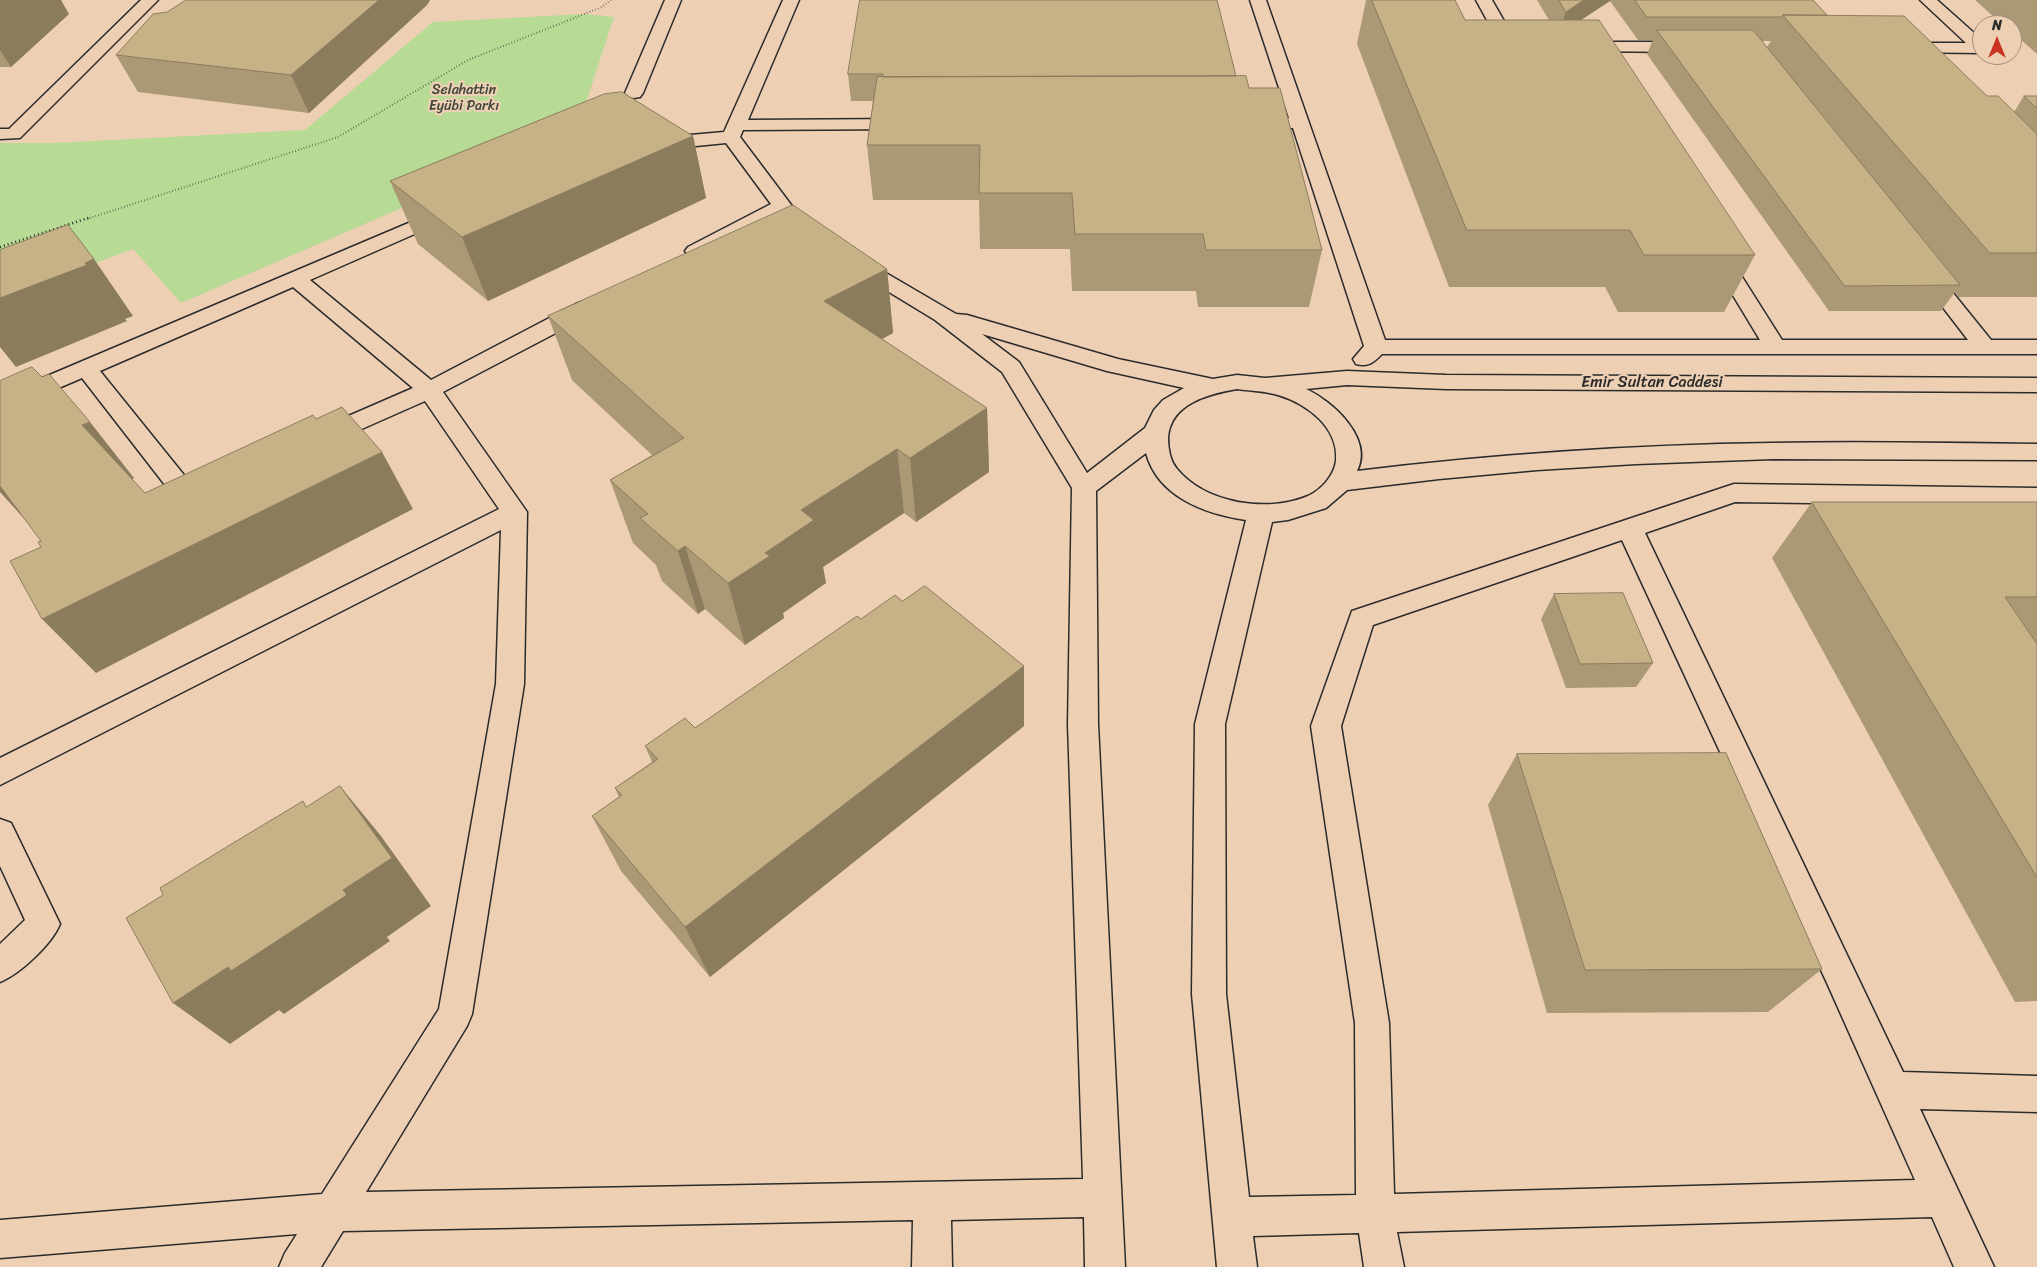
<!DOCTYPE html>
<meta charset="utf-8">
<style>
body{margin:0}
#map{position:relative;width:2037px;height:1267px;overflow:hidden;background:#edd0b4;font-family:Sriracha,sans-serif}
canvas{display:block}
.north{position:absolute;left:1972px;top:15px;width:50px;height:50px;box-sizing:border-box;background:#edd0b4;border:1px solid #9f8e7d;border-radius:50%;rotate:0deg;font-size:14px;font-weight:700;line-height:20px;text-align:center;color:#2b2b2b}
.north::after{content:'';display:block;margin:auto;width:18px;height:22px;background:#c8321e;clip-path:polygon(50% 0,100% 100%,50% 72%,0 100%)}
</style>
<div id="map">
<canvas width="2037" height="1267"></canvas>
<div class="north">N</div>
</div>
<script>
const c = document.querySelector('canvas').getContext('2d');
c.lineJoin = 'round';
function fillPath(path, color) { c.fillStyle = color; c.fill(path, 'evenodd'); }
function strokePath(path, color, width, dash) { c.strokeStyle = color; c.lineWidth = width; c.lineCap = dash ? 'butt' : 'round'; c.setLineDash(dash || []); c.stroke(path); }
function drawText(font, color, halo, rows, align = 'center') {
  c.font = font + ' Sriracha,sans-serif'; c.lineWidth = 4.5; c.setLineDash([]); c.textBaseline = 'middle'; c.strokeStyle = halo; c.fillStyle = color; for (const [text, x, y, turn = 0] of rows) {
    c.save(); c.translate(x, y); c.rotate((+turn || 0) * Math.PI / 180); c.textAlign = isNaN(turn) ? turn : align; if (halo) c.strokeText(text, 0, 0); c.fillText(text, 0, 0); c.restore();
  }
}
const green = new Path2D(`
 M584,14L614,17L576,133L181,303L133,249L0,299V143H54L305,130L433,22Z`);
const pathFar1 = new Path2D(`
 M87,219L338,137L468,60L602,7L611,0`);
const path = new Path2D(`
 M0,247L91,217`);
const minor = new Path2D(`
 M141,0H158L20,138L0,139V129H9Z
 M665,0H681L643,93L640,97L634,98L628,97L625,93Z
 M783,0H799L748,120L907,119L913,120L916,124L913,128L907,129L743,130L740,137L807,226L817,232L820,236L817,240C798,245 789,229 779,215L702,255L695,257L688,255L685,251L688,247L771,204L726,143L656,150L649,148L647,144L649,140L656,138L724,132Z
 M1250,0H1266L1385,340H1760L1708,254L1711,250L1718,248L1725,250L1782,340H1968L1915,271L1918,267L1925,265L1932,267L1991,340H2037V354H1382C1373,363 1369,367 1356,364L1353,359L1364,346L1293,128H1253L1247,127L1244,123L1247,119L1289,118Z
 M1476,0H1492L1516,42L1523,43L1525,47L1523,51H1504Z
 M1920,0H1937L1982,40V53L1894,52L1892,48L1894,44L1900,43H1966Z
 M1580,42H1687L1693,43L1695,47L1693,51L1687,52L1574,51L1572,47L1574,43Z
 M444,208L451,210L454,214L451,218L310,280L431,380L578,303L586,301L594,303L597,308L594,313L443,392L527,512L524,684L472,1014L467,1026L366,1192L1083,1179L1068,724L1072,488L1002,372L935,320L848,267L845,263L848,259L855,257L862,259L956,314L967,315L1118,359L1213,379L1237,375L1265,378L1347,371L1446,375L2037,378V392L1446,389L1347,385L1306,389C1332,401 1374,438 1357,471C1495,454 1634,445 1772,443C1860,441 1949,443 2037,444V460L1773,459L1636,464L1537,470L1439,479L1347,490L1326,508L1288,520L1272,522L1225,724L1226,994L1249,1197L1356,1195L1355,1023L1311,726L1352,611L1734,484L2037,488V506L1735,502L1645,533L1903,1072L2037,1076V1112L1920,1109L1994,1267H1954L1932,1217L1397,1232L1404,1267H1364L1359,1233L1253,1236L1257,1267H1217L1192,994L1195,724L1246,520C1205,514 1158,497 1146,453L1096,491L1098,724L1125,1267H1085L1084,1217L951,1220L952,1267H912L913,1220L343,1231L321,1267H279L285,1253L297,1234L0,1258V1220L322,1194L439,1009L496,684L501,530L0,785V758L499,509L425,401L330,443L322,445L314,443L310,437L314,431L413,388L293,287L100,371L192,485L202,481L211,484L214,490C207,502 192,507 179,503L82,378L0,413V396ZM982,334L1107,371L1184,388L1163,400L1154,410L1145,428L1087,473L1019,362ZM1237,389C1251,391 1265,391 1278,395C1308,404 1339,428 1336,461C1334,476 1321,490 1308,496C1268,513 1206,504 1177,469C1170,461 1168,448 1168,437C1171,403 1209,394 1237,389ZM1622,540L1827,983L1915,1180L1394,1194L1389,1023L1341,726L1373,625Z
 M0,819L11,823L60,924C52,944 20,974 0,982V944L25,920L0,866Z`);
const wall = new Path2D(`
 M0,0L69,14L11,67H0Z
 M186,0H430L427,5L309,113L138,92L116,55L167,12Z
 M1366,0H1455L1465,20H1549L1537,0H1813L1827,15L1987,96L2014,112L2024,96H2037V297H1958L1955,292L1941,311H1829L1647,54L1653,40H1638L1610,1L1581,20L1755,255L1724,312H1618L1605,287H1449L1357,44ZM1762,41H1771L1767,47Z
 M1975,0H2037V54L2012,32V25H2003Z
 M848,74L1236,76L1249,88L1322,250L1309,307H1198L1196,291H1072L1070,249H980L979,200H873L867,145L873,101H851Z
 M693,136L706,198L488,301L418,244L390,181Z
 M887,269L893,333L882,339L987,408L989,472L916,522L904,513L823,567L826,583L783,613L784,618L745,645L705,609L698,614L662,581L656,565L633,543L610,480L652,455L572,380L548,316Z
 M1812,502H2037V1001L2015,1002L1772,558Z
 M1554,594L1653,663L1636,687L1566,688L1541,619Z
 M902,601L1024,666V726L710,977L621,871L592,816L619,797L615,788L652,762L645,746L695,728L861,619Z
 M1517,754L1822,969L1768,1012L1547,1013L1488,805Z`);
const shadedWall = new Path2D(`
 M0,0H61L69,14L11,67L0,50Z
 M379,0H430L427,5L309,113L291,75Z
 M1584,0H1611L1610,1L1558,35L1566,12Z
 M693,136L706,198L488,301L462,237Z
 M94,259L133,316L125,319L127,321L16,367L0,347V298Z
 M887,269L893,333L834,365L824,301Z
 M987,408L989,472L916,522L910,458Z
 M90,422L134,478L127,482L82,425Z
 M897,449L904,513L823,567L826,583L783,613L784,618L745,645L728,583L765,553L801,510Z
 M382,452L413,509L96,673L42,619Z
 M0,482L28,523L0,492Z
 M685,546L705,609L698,614L678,551Z
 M1024,666V726L710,977L685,927Z
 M340,786L381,836L431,906L387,937L390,941L284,1014L279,1010L230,1044L173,1003L343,890Z`);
const building = new Path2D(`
 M186,0H379L291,75L116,55L153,14L167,12Z
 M860,0H1217L1236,76L883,77V74H848Z
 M1372,0H1455L1465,20H1599L1755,255H1644L1630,230H1467Z
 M1559,0H1584L1566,12Z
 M1635,0H1813L1827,15H1783L1782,17H1647Z
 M1783,15L1904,16L1987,96H1998L2037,134V253H1990Z
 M1657,30H1753L1960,285L1845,286Z
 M1246,76L1249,88H1280L1322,250H1206L1203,234H1075L1072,193H979L980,145H867L877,77Z
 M622,92L693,136L462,237L390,181L604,94Z
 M2024,96H2037V108Z
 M793,205L887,269L824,301L987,408L910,458L897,449L801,510L814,520L765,553L770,556L728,583L685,546L678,551L640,518L648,514L610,480L684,438L548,316Z
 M68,225L94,259L85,263L87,265L0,298V250Z
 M32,367L42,377L49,374L90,422L82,425L145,493L313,415L316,419L342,407L382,452L42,619L10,561L41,547L38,542L41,541L0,486V381Z
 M1812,502H2037V597H2005L2037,644V877Z
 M925,586L1024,666L685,927L592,816L622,795L615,788L658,759L645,746L685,718L695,728L857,616L861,619L895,595L902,601Z
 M1623,593L1653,663L1580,664L1554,594Z
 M1726,753L1822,969L1585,970L1517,754Z
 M340,786L392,858L343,890L347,895L231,971L228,967L173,1003L126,918L163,895L160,888L233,843L303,801L306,807Z`);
const farParknames = [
 ["Selahattin",464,90],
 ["Eyübi Parkı",464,106]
];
const streetNames = [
 ["Emir Sultan Caddesi",1652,383]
];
fillPath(green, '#b7da94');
strokePath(minor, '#2b2b2b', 3);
strokePath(pathFar1, '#2b2b2b', 2, [0.5, 2.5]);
strokePath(path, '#2b2b2b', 2.5, [1, 3]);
fillPath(minor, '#edd0b4');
fillPath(wall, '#ab9874');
fillPath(shadedWall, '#8b7c5e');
fillPath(building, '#c7b187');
strokePath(building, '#8b7c5e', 1);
drawText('14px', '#40453b', '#edd0b4', farParknames);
drawText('16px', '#2b2b2b', '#edd0b4', streetNames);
</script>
